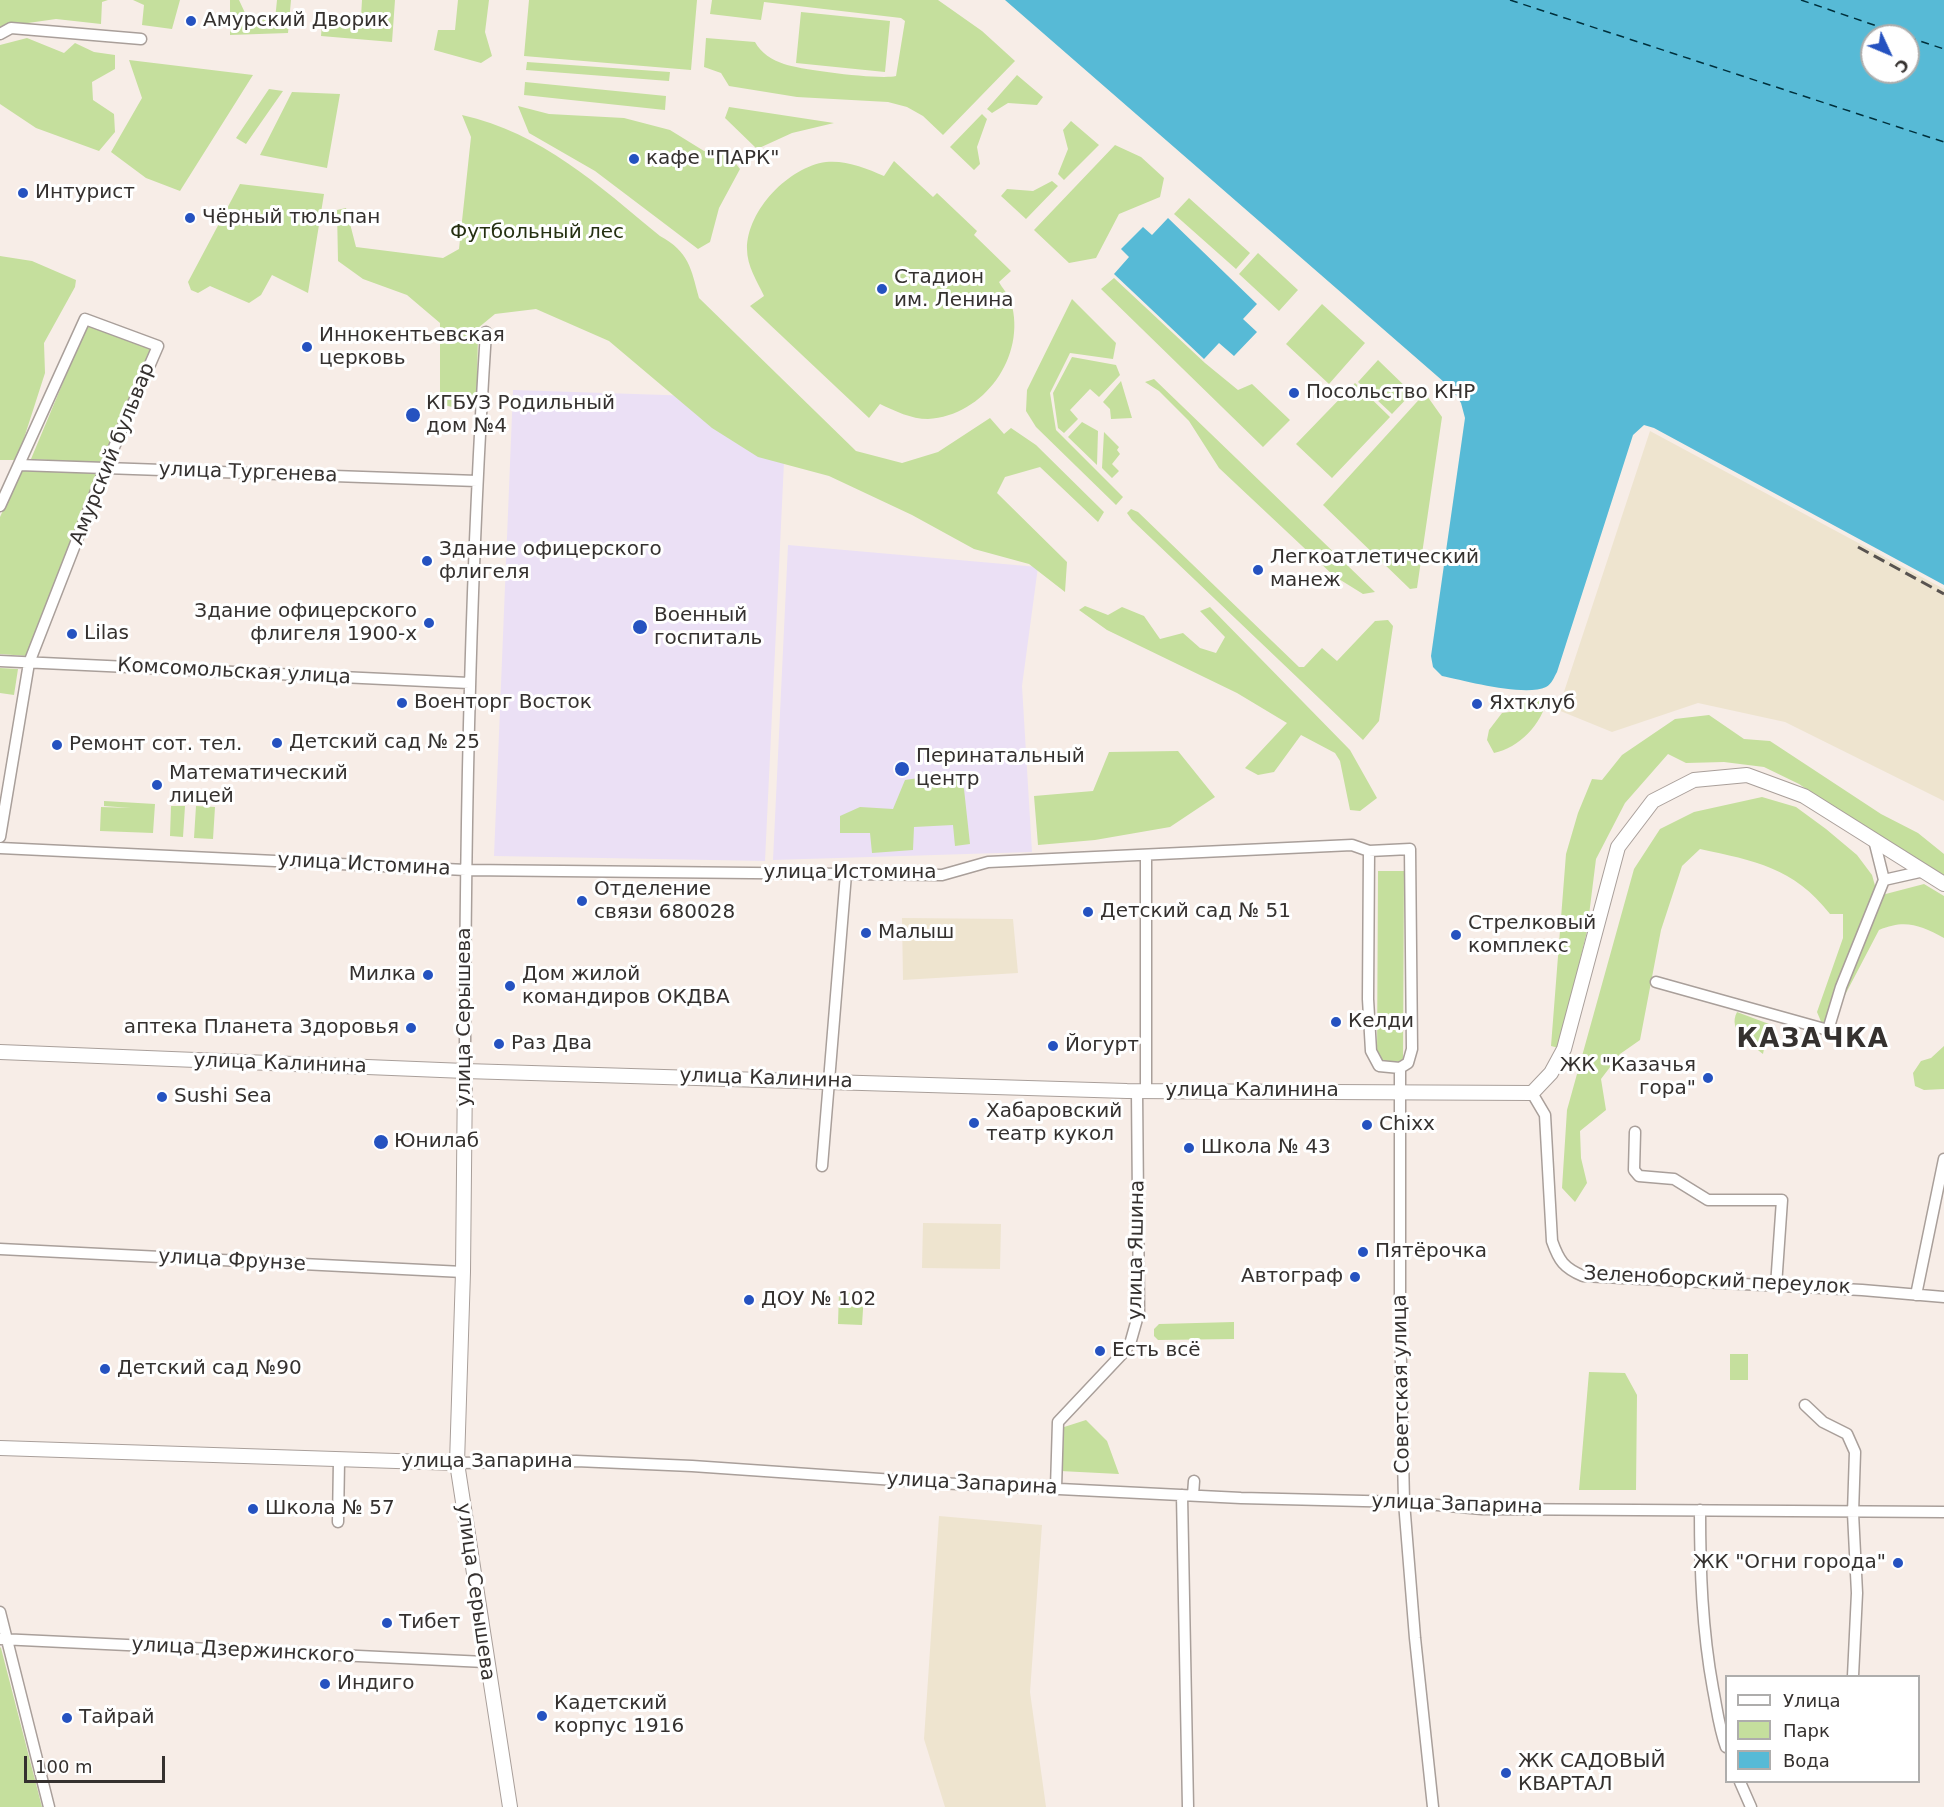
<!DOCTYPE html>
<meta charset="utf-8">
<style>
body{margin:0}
#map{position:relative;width:1944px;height:1807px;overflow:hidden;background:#f7ede7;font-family:"DejaVu Sans",sans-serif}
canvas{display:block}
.legend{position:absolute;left:1725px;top:1675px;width:195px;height:108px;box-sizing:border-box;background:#fff;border:2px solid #aeadac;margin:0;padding:8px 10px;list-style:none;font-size:18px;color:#35312f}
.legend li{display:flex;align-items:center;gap:12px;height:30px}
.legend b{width:30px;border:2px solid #aeadac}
.north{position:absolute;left:1860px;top:24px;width:60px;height:60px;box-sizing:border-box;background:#fff;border:2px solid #aeadac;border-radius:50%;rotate:134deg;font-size:16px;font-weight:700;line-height:24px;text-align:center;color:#35312f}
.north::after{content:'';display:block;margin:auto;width:21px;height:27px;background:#2552c0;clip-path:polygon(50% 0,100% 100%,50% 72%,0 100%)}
.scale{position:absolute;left:24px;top:1756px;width:141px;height:27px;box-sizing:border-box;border:3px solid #35312f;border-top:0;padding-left:8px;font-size:18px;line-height:21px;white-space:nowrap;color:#35312f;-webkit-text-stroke:4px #fff;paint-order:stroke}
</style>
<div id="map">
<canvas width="1944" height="1807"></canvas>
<ul class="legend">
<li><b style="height:8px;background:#fff"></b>Улица</li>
<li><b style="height:16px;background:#c5df9d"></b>Парк</li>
<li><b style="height:16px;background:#57bad6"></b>Вода</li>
</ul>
<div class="north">С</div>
<div class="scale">100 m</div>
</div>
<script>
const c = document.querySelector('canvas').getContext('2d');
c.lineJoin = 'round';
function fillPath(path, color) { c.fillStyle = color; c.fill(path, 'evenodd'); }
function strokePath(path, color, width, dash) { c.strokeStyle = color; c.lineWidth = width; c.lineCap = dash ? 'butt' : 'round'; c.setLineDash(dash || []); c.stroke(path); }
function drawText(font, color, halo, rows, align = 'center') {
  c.font = font + ' "DejaVu Sans",sans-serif'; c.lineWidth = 6; c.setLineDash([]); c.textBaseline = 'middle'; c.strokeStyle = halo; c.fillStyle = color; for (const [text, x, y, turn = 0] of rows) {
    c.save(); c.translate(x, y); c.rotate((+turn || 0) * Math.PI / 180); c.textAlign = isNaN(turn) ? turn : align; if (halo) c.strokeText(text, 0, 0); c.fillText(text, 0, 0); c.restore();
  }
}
const industrial = new Path2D(`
 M1650,431L1944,589V801L1785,722L1698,703L1612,732L1558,710Z
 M902,918L1013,919L1018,973L903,980Z
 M923,1223L1001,1224L1000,1269L922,1268Z
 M939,1516L1042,1525L1030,1692L1046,1807H945L924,1739Z`);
const medical = new Path2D(`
 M513,390L787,399L765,861L494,856Z
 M788,545L1038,567L1022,686L1032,852L773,860Z`);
const green = new Path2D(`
 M0,0H108L102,2L101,24L56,19L0,27Z
 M133,0H180L172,29L142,25L144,5Z
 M230,0H239L246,15L275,20L277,0H291L288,33L230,35Z
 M362,0H395L392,42L321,36L323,13L361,17Z
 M458,0H489L485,32L492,56L481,63L434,50L438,30H455Z
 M529,0H697L691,70L524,56Z
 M712,0H938L982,31L1015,61L943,135L923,116L907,107L888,102L797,97L729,86L721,73L704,67L706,38L755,42C761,53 772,60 784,64C801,70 880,80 896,76L905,21L901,18L764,2L761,20L710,14Z
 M801,12L890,21L885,72L796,63Z
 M27,38L64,53L75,43L94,52L115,55V69L92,82L93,100L114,114L115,132L99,151L36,128L0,104V45Z
 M129,60L253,75L180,191L146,178L111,152L142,98Z
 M527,62L670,72L669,81L526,70Z
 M1017,75L1043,97L1037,105L1008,103L992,113L987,109Z
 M525,82L666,96L665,110L524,95Z
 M269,89L283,91L246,144L236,138Z
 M292,92L340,94L327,168L260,155Z
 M518,106L549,114L624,118L670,130L704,151H726L740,169L719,208L710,242L698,249L595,171L529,133Z
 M729,107L834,123L792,133L757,149L725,118Z
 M982,114L987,119L977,147L980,164L974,170L950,147Z
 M462,115C542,133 598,185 660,236C689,252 691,268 699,298L856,451L902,463L938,452L990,418L1004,434L1011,428L1036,445L1104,512L1098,522L1040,467L1005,477L997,493L1067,562L1065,592L1029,564L974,549L912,515L829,476L758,457L712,428L609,341L536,309L495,314L478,328L477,394L460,409L440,404V323L407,295L363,279L338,261L337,210L346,208L356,247L443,258L459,249L471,137Z
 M1071,121L1099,145L1064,180L1058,174L1068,149L1063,130Z
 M1115,145L1141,157L1164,178L1160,197L1119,214L1096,258L1069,263L1034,230Z
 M894,161L933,197L937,193L977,231L974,235L1011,271L999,282C1002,288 1009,295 1011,302C1027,356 984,416 928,419C911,419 895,411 880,404L869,418L750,306L764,296C757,281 747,266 747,249C747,210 789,167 826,162C846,160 866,168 884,176Z
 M1052,181L1058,186L1026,219L1001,196L1007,189L1033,191Z
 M240,184L324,194L308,293L272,275L261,295L249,303L210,286L198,293L191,290L188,282Z
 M1189,198L1250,253L1236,269L1174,214Z
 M1258,253L1298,290L1279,311L1239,274Z
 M0,256L32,261L76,280L75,287L44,343L45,373L17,460H0Z
 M1114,278L1205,363L1238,390L1252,384L1290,420L1263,447L1101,289Z
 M1072,299L1116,343L1113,359L1070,353L1050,393L1056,430L1123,497L1116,505L1036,427L1026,411L1027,390Z
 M1322,304L1365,343L1329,384L1286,344Z
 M87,325L153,349L103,463L31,459Z
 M1072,357L1116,365L1120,375L1099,397L1090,389L1070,410L1078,419L1064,433L1058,428L1053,393Z
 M1378,360L1412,393L1392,414L1358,382Z
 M1154,379L1375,592L1363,594L1334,576L1219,468L1189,421L1159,391L1145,382Z
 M1121,381L1132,418L1111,419L1110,409L1103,402Z
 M1355,383L1390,417L1332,478L1296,444Z
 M1425,393L1442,417L1417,588L1410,589L1323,505Z
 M1082,422L1098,431L1097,465L1068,437Z
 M1104,432L1119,447L1117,450L1120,454L1112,464L1119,471L1112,478L1102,468Z
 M22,469L100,473L27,656L0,654V517Z
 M1131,509L1138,512L1299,667H1304L1322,648L1337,661L1375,621L1388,620L1393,626L1379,721L1363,740L1132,520L1127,513Z
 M1085,606L1108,615L1122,607L1144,616L1160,639L1183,633L1200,648L1216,653L1225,637L1200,611L1210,607L1350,750L1377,798L1360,811L1350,810L1340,761L1335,753L1301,735L1274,772L1258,775L1245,768L1287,723L1237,693L1107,630L1079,610Z
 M0,668L18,669L14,695L0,693Z
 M1523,695L1547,699C1542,724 1519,748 1494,753L1487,740L1489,730L1502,713L1517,711Z
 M1709,715L1744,739L1770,741L1881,814L1918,833L1944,854V876L1891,847L1799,784L1764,767L1724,762L1686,763L1668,754L1625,803L1596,859L1587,931L1559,1048L1551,1046L1566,854L1578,813L1592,779L1602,780L1622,755L1675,719Z
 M1178,751L1215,797L1170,827L1095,840L1038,845L1034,796L1093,791L1109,752Z
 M939,775L960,780L964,789L970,844L955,846L953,825L914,827L913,850L872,853L870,833H840V816L860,807L893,809L905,780Z
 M1762,797L1796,807L1826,829L1857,855L1872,875L1878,896L1924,884L1944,896V938C1920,925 1905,919 1879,930L1834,1016L1822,1024L1817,1012L1843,938V914H1830C1793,867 1755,861 1700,849L1682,866L1661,930L1640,1040L1620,1054L1601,1079L1606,1110L1580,1131L1581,1158L1587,1183L1575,1202L1562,1188L1567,1110L1634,869L1660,829L1694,812Z
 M104,801L155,804L153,833L100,831L101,807L131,808L104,806Z
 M171,806H185L183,837L170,836Z
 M196,806L215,807L213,839L194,838Z
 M1378,871H1404L1403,1062L1377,1061Z
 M1737,1012L1769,1024L1763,1054C1750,1043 1727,1031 1737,1012Z
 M1944,1046V1089L1924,1090L1915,1086L1913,1073L1921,1061L1931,1058Z
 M839,1292L864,1294L862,1325L838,1324Z
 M1234,1322V1339L1158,1340L1154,1336V1329L1159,1324Z
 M1730,1354H1748V1380H1730Z
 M1589,1372L1625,1373L1637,1395L1636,1490H1579Z
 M1086,1420L1107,1441L1119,1474L1060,1471L1061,1428Z
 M0,1647L1,1648L42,1807H0Z`);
const water = new Path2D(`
 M1005,0H1944V585L1654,428L1644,425L1633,435L1557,672C1554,677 1552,684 1546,687C1525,697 1466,681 1442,676L1433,667L1431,656L1465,418L1461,403L1452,389ZM1872,36H1908V72H1872Z
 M1168,218L1257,304L1243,319L1257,332L1234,356L1219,343L1204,359L1114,274L1129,257L1121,249L1143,227L1152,235Z`);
const ferry = new Path2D(`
 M1510,0L1944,142
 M1801,0L1906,36
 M1908,37L1944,49`);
const minor = new Path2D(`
 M0,34L11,28L141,39
 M19,465L477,481
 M0,506L85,319L158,346L105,468L29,663L0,837
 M0,661L469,683
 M0,848L466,870L942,875L988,862L1352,845L1369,851L1410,849L1412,1049L1408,1063L1400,1068L1379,1066L1371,1051L1368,999L1369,851
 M1884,880L1924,871
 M1656,982L1828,1030L1841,987L1884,880L1874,840
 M1400,1068V1318L1404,1502L1415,1638L1433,1807
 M465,1071C465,824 470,578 486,332
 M1146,1091V855
 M1532,1093L1545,1115L1552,1241C1559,1261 1564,1268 1583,1276L1862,1290L1944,1297
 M1635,1132L1634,1170L1639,1176L1674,1179L1708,1200H1782L1776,1286
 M822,1166L846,874
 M0,1249L463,1272
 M1916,1295L1944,1159
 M1805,1405L1823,1422L1847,1434L1855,1452L1853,1513L1857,1593L1853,1676
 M457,1463L576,1461L692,1466L938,1483L1241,1498L1404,1502L1482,1509L1944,1512
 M1056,1488L1058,1422L1123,1353L1130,1344L1139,1312L1137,1091
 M1182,1495L1188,1807
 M1193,1495L1194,1481
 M1700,1510C1700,1570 1702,1629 1713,1689C1717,1709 1719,1728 1726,1747
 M338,1522L339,1461
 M0,1612L49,1807
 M0,1639L485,1662
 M1740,1782L1751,1807`);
const major = new Path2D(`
 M0,1052L465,1071L1127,1091L1532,1093L1551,1073L1564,1049L1618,847L1653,801L1694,780L1747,775L1804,796L1944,884
 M465,1071L463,1272L457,1463L510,1807
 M0,1448L457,1463`);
const rail = new Path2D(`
 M1858,547L1944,594`);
const markers = [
 [191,21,6,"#2552c0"],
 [634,159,6,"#2552c0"],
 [23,193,6,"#2552c0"],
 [190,218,6,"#2552c0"],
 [882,289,6,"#2552c0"],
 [307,347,6,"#2552c0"],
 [1294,393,6,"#2552c0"],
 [413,415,8,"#2552c0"],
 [427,561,6,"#2552c0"],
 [1258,570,6,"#2552c0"],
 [429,623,6,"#2552c0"],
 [640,627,8,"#2552c0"],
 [72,634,6,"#2552c0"],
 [402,703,6,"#2552c0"],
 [1477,704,6,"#2552c0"],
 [277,743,6,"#2552c0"],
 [57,745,6,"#2552c0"],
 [902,769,8,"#2552c0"],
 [157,785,6,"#2552c0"],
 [582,901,6,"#2552c0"],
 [1088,912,6,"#2552c0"],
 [866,933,6,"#2552c0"],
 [1456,935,6,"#2552c0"],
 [428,975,6,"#2552c0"],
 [510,986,6,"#2552c0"],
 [1336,1022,6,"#2552c0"],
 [411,1028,6,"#2552c0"],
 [499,1044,6,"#2552c0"],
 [1053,1046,6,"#2552c0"],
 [1708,1078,6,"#2552c0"],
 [162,1097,6,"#2552c0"],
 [974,1123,6,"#2552c0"],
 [1367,1125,6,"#2552c0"],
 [381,1142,8,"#2552c0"],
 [1189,1148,6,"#2552c0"],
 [1363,1252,6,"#2552c0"],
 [1355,1277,6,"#2552c0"],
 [749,1300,6,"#2552c0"],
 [1100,1351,6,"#2552c0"],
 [105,1369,6,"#2552c0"],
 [253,1509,6,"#2552c0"],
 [1898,1563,6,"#2552c0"],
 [387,1623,6,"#2552c0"],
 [325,1684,6,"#2552c0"],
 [542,1716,6,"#2552c0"],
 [67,1718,6,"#2552c0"],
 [1506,1773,6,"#2552c0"]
];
const poiNames = [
 ["Амурский Дворик",203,21],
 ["кафе \"ПАРК\"",646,159],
 ["Интурист",35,193],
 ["Чёрный тюльпан",202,218],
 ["Стадион",894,278],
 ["им. Ленина",894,301],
 ["Иннокентьевская",319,336],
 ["церковь",319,359],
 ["Посольство КНР",1306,393],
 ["КГБУЗ Родильный",426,404],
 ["дом №4",426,427],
 ["Здание офицерского",439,550],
 ["флигеля",439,573],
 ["Легкоатлетический",1270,558],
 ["манеж",1270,581],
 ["Здание офицерского",417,612,"right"],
 ["флигеля 1900-х",417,635,"right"],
 ["Военный",654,616],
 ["госпиталь",654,639],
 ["Lilas",84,634],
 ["Военторг Восток",414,703],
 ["Яхтклуб",1489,704],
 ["Детский сад № 25",289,743],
 ["Ремонт сот. тел.",69,745],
 ["Перинатальный",916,757],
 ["центр",916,780],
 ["Математический",169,774],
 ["лицей",169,797],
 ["Отделение",594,890],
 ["связи 680028",594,913],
 ["Детский сад № 51",1100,912],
 ["Стрелковый",1468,924],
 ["комплекс",1468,947],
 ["Малыш",878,933],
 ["Милка",416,975,"right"],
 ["Дом жилой",522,975],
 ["командиров ОКДВА",522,998],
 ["Келди",1348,1022],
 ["аптека Планета Здоровья",399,1028,"right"],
 ["Раз Два",511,1044],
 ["Йогурт",1065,1046],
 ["ЖК \"Казачья",1696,1066,"right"],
 ["гора\"",1696,1089,"right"],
 ["Sushi Sea",174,1097],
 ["Хабаровский",986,1112],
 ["театр кукол",986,1135],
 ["Chixx",1379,1125],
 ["Юнилаб",394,1142],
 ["Школа № 43",1201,1148],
 ["Пятёрочка",1375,1252],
 ["Автограф",1343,1277,"right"],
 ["ДОУ № 102",761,1300],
 ["Есть всё",1112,1351],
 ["Детский сад №90",117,1369],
 ["Школа № 57",265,1509],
 ["ЖК \"Огни города\"",1886,1563,"right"],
 ["Тибет",399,1623],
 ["Индиго",337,1684],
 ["Кадетский",554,1704],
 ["корпус 1916",554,1727],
 ["Тайрай",79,1718],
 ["ЖК САДОВЫЙ",1518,1762],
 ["КВАРТАЛ",1518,1785]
];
const parkNames = [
 ["Футбольный лес",537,233]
];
const streetNames = [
 ["Амурский бульвар",113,454,-68],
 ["улица Тургенева",248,473,2],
 ["Комсомольская улица",234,672,3],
 ["улица Истомина",364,865,3],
 ["улица Истомина",850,873],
 ["улица Серышева",465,1017,-90],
 ["улица Калинина",280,1064,2],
 ["улица Калинина",766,1079,2],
 ["улица Калинина",1252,1091],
 ["улица Яшина",1137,1250,-89],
 ["улица Фрунзе",232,1261,3],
 ["Зеленоборский переулок",1717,1281,3],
 ["Советская улица",1402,1384,-91],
 ["улица Запарина",487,1462],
 ["улица Запарина",972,1484,3],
 ["улица Запарина",1457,1505,2],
 ["улица Серышева",475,1592,82],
 ["улица Дзержинского",243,1651,3]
];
const districtNames = [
 ["КАЗАЧКА",1813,1040]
];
fillPath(industrial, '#eee4cf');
fillPath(medical, '#ebe0f5');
fillPath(green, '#c5df9d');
fillPath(water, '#57bad6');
strokePath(ferry, '#00303c', 1.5, [8, 6]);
strokePath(minor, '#a99f9a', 13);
strokePath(major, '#a99f9a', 16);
strokePath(minor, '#fff', 10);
strokePath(major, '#fff', 14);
strokePath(rail, '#585350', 3, [12, 6]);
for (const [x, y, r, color] of markers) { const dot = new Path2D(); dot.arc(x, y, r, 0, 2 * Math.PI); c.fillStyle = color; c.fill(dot); strokePath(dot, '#fff', 2); }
drawText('20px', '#35312f', '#fff', poiNames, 'left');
drawText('20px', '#253011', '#fff', parkNames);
drawText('20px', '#35312f', '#fff', streetNames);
c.letterSpacing = '1.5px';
drawText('bold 26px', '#35312f', '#fff', districtNames);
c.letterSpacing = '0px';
</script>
